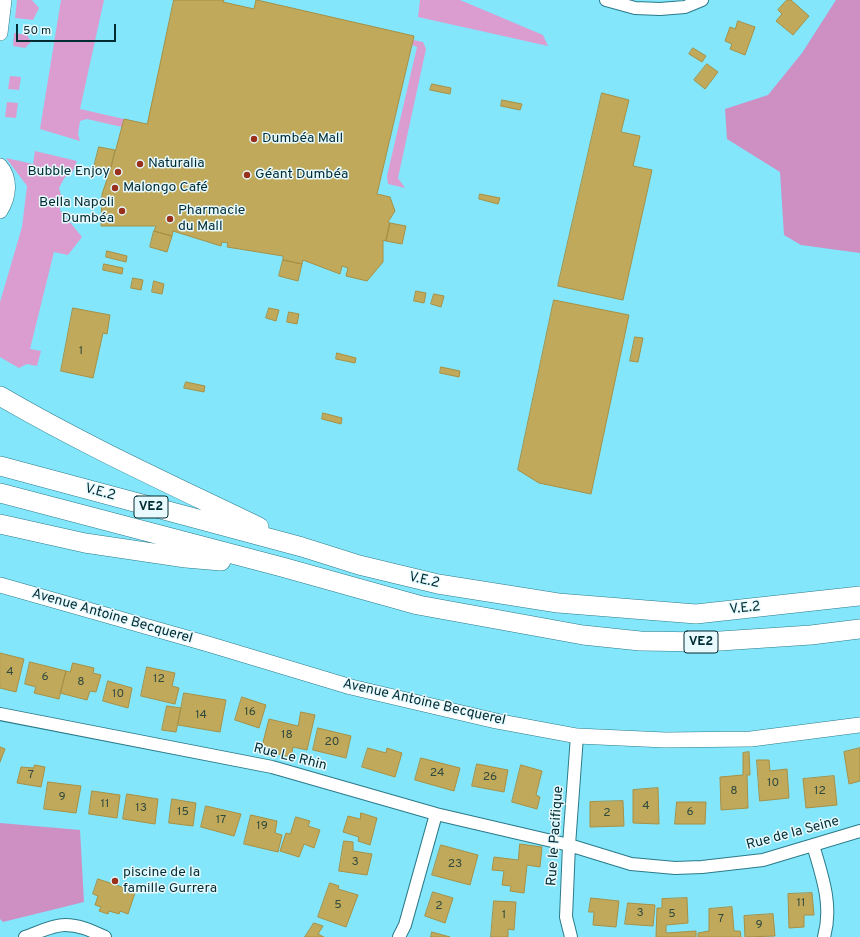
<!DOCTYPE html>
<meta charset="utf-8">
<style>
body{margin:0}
#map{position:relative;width:860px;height:937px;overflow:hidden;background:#83e6fb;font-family:Overpass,sans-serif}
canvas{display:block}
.scale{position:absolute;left:16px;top:24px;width:100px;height:18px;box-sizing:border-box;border:2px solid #002c34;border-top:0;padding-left:5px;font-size:12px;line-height:14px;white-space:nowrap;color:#002c34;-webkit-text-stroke:3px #e8fafe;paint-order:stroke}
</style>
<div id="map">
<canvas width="860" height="937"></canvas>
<div class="scale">50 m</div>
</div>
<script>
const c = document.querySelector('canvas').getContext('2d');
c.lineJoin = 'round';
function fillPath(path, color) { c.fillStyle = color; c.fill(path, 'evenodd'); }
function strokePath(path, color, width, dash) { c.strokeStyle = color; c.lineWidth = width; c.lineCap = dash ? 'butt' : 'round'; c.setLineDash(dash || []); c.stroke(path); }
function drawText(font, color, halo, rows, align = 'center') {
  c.font = font + ' Overpass,sans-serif'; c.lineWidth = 3; c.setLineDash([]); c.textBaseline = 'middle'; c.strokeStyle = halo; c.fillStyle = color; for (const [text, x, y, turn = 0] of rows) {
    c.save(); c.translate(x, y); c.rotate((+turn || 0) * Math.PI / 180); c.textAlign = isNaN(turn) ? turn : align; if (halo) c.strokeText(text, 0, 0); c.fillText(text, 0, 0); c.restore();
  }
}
const green = new Path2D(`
 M17,0H32L39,8L33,20L15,18Z
 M61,0H104L80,109L124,119L122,127L87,119L80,121L78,134L80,141L40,129Z
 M420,0H460L543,35L548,46L418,17Z
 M14,33L27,35L31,42L25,48L13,46Z
 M413,40L423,42L426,49L398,178L405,188L388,184L387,176L417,47L412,45Z
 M10,76L21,77L19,90L8,89Z
 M7,102L18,103L16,118L5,117Z
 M35,151L77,161L72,173L65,177L59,188L61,195L60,210L82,237L68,255L54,252L30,349L41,351L37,366L27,364L19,368L0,357V302L22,227L27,186L6,158L33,164Z`);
const forest = new Path2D(`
 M836,0H860V253L801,245L784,235L780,172L727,139L725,109L768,95L802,53Z
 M0,823L80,830L84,902L3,922L0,919Z`);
const building = new Path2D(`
 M174,0H224L223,2L254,9L256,0H257L414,36L377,194L390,197L395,211L388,222L390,223L386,241L383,240V262L367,281L346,276L348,268L342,266L340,274L303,260L302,264L283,260V256L227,247L228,243L222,242L221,246L173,231L172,236L154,231L156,226H101L102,194L110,171L124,119L147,124Z
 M787,0H791L809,16L793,35L776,21L782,14L778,10Z
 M738,21L755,27L745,55L730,49L732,44L725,41L730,27L735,29Z
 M693,48L706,56L702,62L689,54Z
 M707,64L718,72L705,89L694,80Z
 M432,84L451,88L450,94L430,90Z
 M602,93L629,100L621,132L640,136L633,166L652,170L623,300L558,286Z
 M502,100L522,104L520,110L501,106Z
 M99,147L115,150L110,171L94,167Z
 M480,194L500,198L498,204L479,199Z
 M390,223L406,226L402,244L386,241Z
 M154,231L172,236L167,252L150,247Z
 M107,251L127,256L126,262L106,257Z
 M283,260L302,264L298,281L279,276Z
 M104,264L123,268L122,274L103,270Z
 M133,278L143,280L141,290L131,288Z
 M154,281L164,284L162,294L152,292Z
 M416,291L426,293L424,303L414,301Z
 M434,294L444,296L441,307L431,304Z
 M554,300L629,315L591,494L539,483L518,470Z
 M73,308L110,315L107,334L103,333L93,378L61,371Z
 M269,308L279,310L276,321L266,318Z
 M289,312L299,314L297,324L287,322Z
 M635,337L643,338L638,362L630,361Z
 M337,353L356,358L355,363L336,359Z
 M441,367L460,371L459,377L440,373Z
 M186,382L205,386L204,392L184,388Z
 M323,413L342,418L341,424L322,419Z
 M0,653L24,659L16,692L0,688Z
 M30,662L66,671L59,699L34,693L36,687L25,684Z
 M73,663L94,668L93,673L101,675L96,692L90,691L87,700L60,693L66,671L70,672Z
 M147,667L175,673L172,686L179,688L175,704L141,696Z
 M108,681L132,688L128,708L103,701Z
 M184,693L226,700L220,732L178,725Z
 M242,697L266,705L259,728L235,720Z
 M167,706L181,708L176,732L162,730Z
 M301,712L315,715L307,750L293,747L291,757L261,750L269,719L298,726Z
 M318,728L351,736L346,758L313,750Z
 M0,747L5,749L0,762Z
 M368,748L386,753L387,748L402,753L395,777L362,767Z
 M860,748V781L849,784L844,752Z
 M749,752L750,775H747L748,808L721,810L720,777L743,775V753Z
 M421,758L460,768L454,791L415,780Z
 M757,760H769L770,771L787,769L789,798L760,801Z
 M477,764L508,770L504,792L472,786Z
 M35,765L45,767L41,787L17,783L21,767L33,768Z
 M521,765L542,771L536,795L540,797L537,809L512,802Z
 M834,776L837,805L806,808L803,779Z
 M48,782L81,786L76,813L44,809Z
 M658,788L659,824L633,823V790Z
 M92,791L120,795L117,818L89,814Z
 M127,794L158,799L155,824L123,819Z
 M172,799L196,803L193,826L169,823Z
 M623,801L624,826L590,827V802Z
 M677,802H706L705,824H675Z
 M206,806L241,814L234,836L201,827Z
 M361,813L377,818L370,845L358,841L359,837L343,832L348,816L360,819Z
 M251,815L277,821L275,833L282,835L278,852L244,844Z
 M296,817L310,821L308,826L320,830L314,848L304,844L299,857L280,851L286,833L290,834Z
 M344,841L353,842V851L372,854L367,875L339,871Z
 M520,844L542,847L540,867L527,865L524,893L510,891L511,886L502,885L504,871L492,870L494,857L518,860Z
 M441,845L478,855L470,885L432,875Z
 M98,879L125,888L126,886L136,890L128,914L120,911L119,914L109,911L108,914L99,911L101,907L95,905L98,896L93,894Z
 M330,883L339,886L338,889L358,895L346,927L318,917Z
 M433,892L453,898L445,923L425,916Z
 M812,893L814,915H804V927L789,928L788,894Z
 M591,898L619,901L616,927L593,925L594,912H589Z
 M687,898L688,923L666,925V933L696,931V937H656L657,908H662V899Z
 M494,901L516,902L514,930L508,929V937H491Z
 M628,903L655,905L653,926L625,924Z
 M732,907L734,931H740L741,937H698V933L709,931V909Z
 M773,914L775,936L745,937L744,916Z
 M314,923L323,926L318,934L324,937H305Z
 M432,932L450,937H431Z`);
const minor = new Path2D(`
 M606,0L635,8L660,9L685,7L702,0
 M0,714L272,767L436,814L569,845L631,864L675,868L702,867L763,860L860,831
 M813,845C822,876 833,905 824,937
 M25,937C37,933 52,925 65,925C80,925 92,931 105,937
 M399,937L405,925L436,814
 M571,937L566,917L569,845L577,736`);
const tertiary = new Path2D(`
 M0,33L4,0
 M0,166C11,179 9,197 0,211
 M0,585L208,644L351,687L496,721L577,736L665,740L751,739L860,725`);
const trunk = new Path2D(`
 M0,396C84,445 172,485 259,527
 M0,466L302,547L359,565L438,584L558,603L696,614L860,596
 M0,493L282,567L418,605L583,635L640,641L705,642L811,635L860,629
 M0,524L85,543L186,558L221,561`);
const markers = [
 [254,139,4,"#99301c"],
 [140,164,4,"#99301c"],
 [118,172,4,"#99301c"],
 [247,175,4,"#99301c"],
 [115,188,4,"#99301c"],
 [122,211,4,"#99301c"],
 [170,219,4,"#99301c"],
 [115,881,4,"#99301c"]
];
const numberNames = [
 ["1",81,352],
 ["4",10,673],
 ["6",45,678],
 ["12",159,680],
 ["8",81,683],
 ["10",118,695],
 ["16",250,713],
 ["14",201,716],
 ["18",287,736],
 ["20",332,743],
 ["24",437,774],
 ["7",31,776],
 ["26",490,778],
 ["10",773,784],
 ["8",734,792],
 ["12",820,792],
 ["9",62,798],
 ["11",105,805],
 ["4",646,807],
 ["13",141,809],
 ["15",183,813],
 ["6",690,813],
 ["2",607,814],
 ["17",221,821],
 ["19",262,827],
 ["3",355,863],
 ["23",455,865],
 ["11",801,904],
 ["5",338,906],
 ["2",439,907],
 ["3",640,914],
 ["5",672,915],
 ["1",504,916],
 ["7",721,920],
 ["9",759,926]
];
const shields = [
 [151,507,34],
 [701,642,34]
];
const shieldNames = [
 ["VE2",151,507],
 ["VE2",701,642]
];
const poiNames = [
 ["Dumbéa Mall",262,139],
 ["Naturalia",148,164],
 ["Bubble Enjoy",110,172,"right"],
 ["Géant Dumbéa",255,175],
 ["Malongo Café",123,188],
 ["Bella Napoli",114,203,"right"],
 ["Dumbéa",114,219,"right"],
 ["Pharmacie",178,211],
 ["du Mall",178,227],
 ["piscine de la",123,873],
 ["famille Gurrera",123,889]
];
const streetNames = [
 ["V.E.2",100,493,15],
 ["V.E.2",424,581,13],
 ["V.E.2",745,609,-6],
 ["Avenue Antoine Becquerel",112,617,16],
 ["Avenue Antoine Becquerel",424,703,13],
 ["Rue Le Rhin",290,758,14],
 ["Rue de la Seine",793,834,-15],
 ["Rue le Pacifique",556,836,-86]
];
fillPath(green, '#db9dd0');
fillPath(forest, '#ce8fc3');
fillPath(building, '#c1a95b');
strokePath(building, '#a69045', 1);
strokePath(minor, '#2b7a89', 14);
strokePath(tertiary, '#2b7a89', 16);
strokePath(trunk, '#2b7a89', 20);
strokePath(minor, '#fff', 12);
strokePath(tertiary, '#fff', 15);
strokePath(trunk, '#fff', 19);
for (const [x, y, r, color] of markers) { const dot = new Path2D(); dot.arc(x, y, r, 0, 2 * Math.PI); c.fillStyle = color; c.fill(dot); strokePath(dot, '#e8fafe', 1.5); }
drawText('12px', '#304b3e', null, numberNames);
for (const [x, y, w] of shields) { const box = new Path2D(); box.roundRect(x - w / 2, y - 11, w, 22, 3); c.fillStyle = '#e8fafe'; c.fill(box); strokePath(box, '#002c34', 1); }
drawText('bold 13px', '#002c34', null, shieldNames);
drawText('14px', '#002c34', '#e8fafe', poiNames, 'left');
drawText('14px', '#002c34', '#e8fafe', streetNames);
</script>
